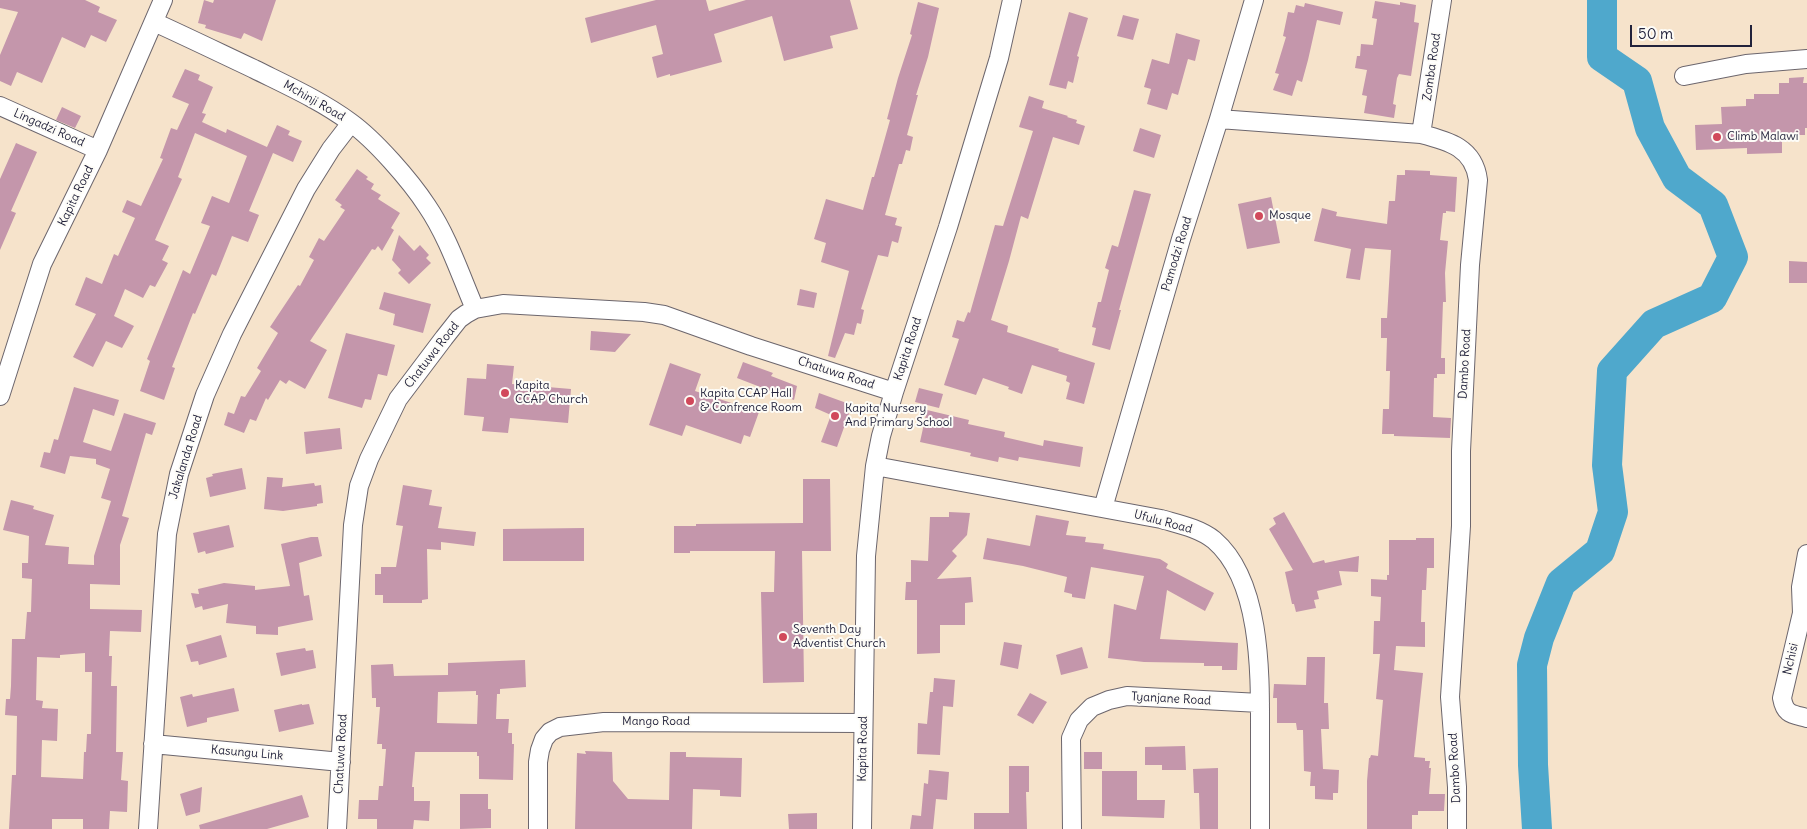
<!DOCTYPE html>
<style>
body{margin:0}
#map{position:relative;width:1807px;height:829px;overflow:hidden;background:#f6e3cb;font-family:Delius,sans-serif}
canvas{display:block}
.scale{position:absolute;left:1630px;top:25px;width:122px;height:22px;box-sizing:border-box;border:2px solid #22223b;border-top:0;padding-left:6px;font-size:15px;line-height:18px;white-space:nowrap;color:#22223b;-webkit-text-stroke:4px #fdfcf7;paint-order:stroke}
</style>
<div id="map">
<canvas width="1807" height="829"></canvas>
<div class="scale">50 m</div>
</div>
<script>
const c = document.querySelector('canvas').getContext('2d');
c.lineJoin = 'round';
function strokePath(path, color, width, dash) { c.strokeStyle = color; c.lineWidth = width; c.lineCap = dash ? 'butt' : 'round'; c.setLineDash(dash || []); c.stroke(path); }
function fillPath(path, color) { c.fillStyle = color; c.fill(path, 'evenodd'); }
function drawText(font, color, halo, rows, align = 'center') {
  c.font = font + ' Delius,sans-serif'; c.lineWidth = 4; c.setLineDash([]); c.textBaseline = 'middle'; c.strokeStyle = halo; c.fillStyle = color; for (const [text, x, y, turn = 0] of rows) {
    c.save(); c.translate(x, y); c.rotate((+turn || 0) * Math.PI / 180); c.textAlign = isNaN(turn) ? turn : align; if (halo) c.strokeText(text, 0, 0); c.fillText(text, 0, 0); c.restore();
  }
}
const river = new Path2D(`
 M1537,829L1533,765L1532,665L1539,638L1561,583L1600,551L1613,512L1607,465L1612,371L1654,324L1712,298L1733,257L1713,205L1677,178L1650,128L1637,81L1602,57V0`);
const building = new Path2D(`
 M0,0H85L100,7L98,12L117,20L106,42L91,35L85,48L62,37L42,83L17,72L11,86L0,81V55L18,12L0,8Z
 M204,0L213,3L214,0H276L262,41L244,33L241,39L205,28L206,25L198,23Z
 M656,0H706L709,11L746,0H850L858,29L830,36L833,48L784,61L772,16L714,34L722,62L670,76V74L657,78L652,57L663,54L656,25L591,43L585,18Z
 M1375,1L1400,5V2L1416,5L1414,22L1419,23L1411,76L1399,74L1397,78L1393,104L1396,105L1394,118L1364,113L1367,96L1362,95L1367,70L1355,68L1357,56H1360L1361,44L1373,45L1377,19L1372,18Z
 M918,2L939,8L928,57L916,95H918L907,135L913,137L910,151L906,150L902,164H899L885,215L897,218L895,225L902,227L898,243L892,241L888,257L878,255L861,309L864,310L861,324L857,323L854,335L845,333L835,358L828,356L849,271L821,262L826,243L814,239L826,199L863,210L872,177H874L890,120L887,119L898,78L912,35L910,34Z
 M1305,3L1343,12L1340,25L1317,20L1308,60L1302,82L1297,80L1292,96L1273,90L1279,74L1275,73L1286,37L1283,36L1288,12L1294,13L1296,5L1304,7Z
 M1069,12L1088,18L1077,56L1079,57L1073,83L1068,81L1066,89L1049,85Z
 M1123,15L1139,19L1133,40L1117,36Z
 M1176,33L1200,40L1195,61L1188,59L1178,95L1172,93L1167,110L1147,104L1151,89L1144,87L1152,59L1169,64Z
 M185,69L200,75L198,80L213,87L202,113L206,114L202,122L226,133L227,129L267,147L277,125L290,131L288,135L302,141L293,162L273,153L249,211L259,215L248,242L232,236L216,276L212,274L195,314L193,313L172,367L175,368L164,400L140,391L150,361L147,359L183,270L190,274L210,226L201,223L212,196L229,203L247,156L195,133L178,177L182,179L155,240L169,246L162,260L168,263L155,287L150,285L143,298L125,289L114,316L134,326L122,348L106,341L93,367L73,357L96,314L75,305L86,277L102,284L114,254L118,256L122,247L135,218L122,212L127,200L141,206L163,159L160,158L171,128L177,130L189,104L172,97Z
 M1804,77L1803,83H1807V128H1805V135H1782V153L1747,154V148L1696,150L1695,125L1722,124L1721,107L1746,106V99H1754V94H1779V83H1789V78Z
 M1029,96L1044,101L1042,108L1068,116L1067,117L1077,120L1076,123L1085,126L1079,145L1053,137L1028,219L1021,216L1009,261L991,320L1008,326L1007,332L1059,349L1058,351L1095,363L1084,404L1066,399L1070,383L1066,381L1067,376L1032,365L1022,394L1008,389L1009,387L983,378L976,395L944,385L959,339L952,337L957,320L964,322L968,312L970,313L995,225L1003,226L1033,131L1019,127Z
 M62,107L81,116L75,128L56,120Z
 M1140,128L1161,135L1154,158L1133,151Z
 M16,143L37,152L11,211L16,213L0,250V179Z
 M357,169L368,177L366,179L374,184L371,189L381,195L378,199L400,213L391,228L394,230L382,251L378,246L375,250L372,249L310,341L327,350L305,389L289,380L286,384L280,380L268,400L266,398L256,421L250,419L244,433L224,425L228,412L234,414L241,396L245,397L261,371L257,368L278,333L270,327L298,285L300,286L314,260L309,257L319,238L324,241L345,210L340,207L342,205L335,200Z
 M1405,170L1430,171V175L1457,177L1455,212L1446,211V213H1443L1440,240L1448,241L1445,273L1446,302H1443L1441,358H1445V374H1437V378H1434L1433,417L1451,418L1450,438L1394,436V434H1382L1383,409H1389L1390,371H1386L1387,338H1381V318H1387L1391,250L1365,248L1360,280L1346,278L1351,249L1314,241L1322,208L1337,212L1336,216L1387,224L1389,201H1395L1397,175H1405Z
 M1134,190L1151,194L1119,310H1121L1110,350L1092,345L1096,328L1092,327L1098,302H1101L1109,270L1105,268L1112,245L1118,247Z
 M1271,197L1280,243L1247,249L1238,204Z
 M399,235L414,251L420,245L429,255L426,258L431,263L409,284L398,273L401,270L392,260Z
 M1789,261L1807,262V283H1789Z
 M800,289L817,293L814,308L797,305Z
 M384,292L431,304L423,333L393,325L395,314L379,309Z
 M591,331L631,334L615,352L590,350Z
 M346,333L395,345L387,376L378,374L371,400L365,399L362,408L328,398Z
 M743,362L773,373L771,376L797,386L794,400L737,378Z
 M670,363L701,374L695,391L759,412L750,437L744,435L741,444L686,425L682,436L649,425Z
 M487,364L514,366L512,384L571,389L568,423L510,418L508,433L482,431L484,417L464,415L467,378L486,379Z
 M74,387L119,400L114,416L93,409L83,442L111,451L124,413L156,423L152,435L146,433L122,516L129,518L120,545V585L90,584V609L142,610L141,632L110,631L109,656H112L111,686H117L116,752H123L121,780L128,781L127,812L110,811L109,829H83V819H52V829H9L12,775H16L17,716L5,715L6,699H10L11,686L12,639H25L27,612H31L32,579L22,578V563H28L29,536L3,530L11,500L34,506L33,509L54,515L45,545L69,547L68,564L94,565V556L111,501L101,498L110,469L96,464V459L70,456L65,474L40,467L44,452L50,453L54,439L58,440ZM85,653V672H92L91,734H87L86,752H84L83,779L41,777L42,740L57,741L58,709L42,708L43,701L36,700L37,657L60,658V655Z
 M919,388L943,394L939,408L915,402Z
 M819,393L852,405L837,447L821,442L831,415L815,408Z
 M927,410L969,420L968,424L1005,432L1004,437L1043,446L1044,440L1083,447L1080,467L1019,457L1018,461L999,457L998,462L970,456L971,453L920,442Z
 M340,428L342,449L306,454L304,432Z
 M242,468L246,489L210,497L206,478L213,476L212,474Z
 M267,477L283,478L282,487L314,483L315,486L321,485L323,503L317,504V506L283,511L264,509Z
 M803,479H830L831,551H802L804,682L763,683L761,592H774L775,551H690V553H674V526H696V524L803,523Z
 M403,485L432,490L429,505L442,507L438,528L476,532L474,546L441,542V550L427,549L428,599L422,600V603H383V595H375V574H381V567H396L403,526L396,525Z
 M949,512L970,513L967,535L952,551L957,556L937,579L971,577L973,602L965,603V625H940V653L917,654V600H905L906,582H911V560L928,561L930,517H949Z
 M1284,512L1313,563L1324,560L1325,563L1359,556L1358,572L1339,571L1342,585L1317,591L1319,599L1314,600L1316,608L1296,612L1294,604H1292L1285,572L1293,570L1269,529L1276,524L1273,518Z
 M1036,515L1069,521L1066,535L1086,537L1085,542L1104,544L1103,549L1160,559L1168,564L1166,568L1214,593L1205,611L1167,590L1160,639L1238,643L1237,670H1222V666H1204V663L1144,662L1108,658L1114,604L1136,610L1144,576L1091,567L1085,599L1072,597V594L1064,592L1067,577L1023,566L983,559L987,538L1030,546Z
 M229,525L234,547L206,554L205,551L198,553L193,533Z
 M584,528V561H503V529Z
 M311,537H318L322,556L299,563L304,596L309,595L313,620L278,627V635L256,634V626L226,623L228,604L203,610L202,606L195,608L191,593L199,594L198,589L224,583L255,586V590L290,586L281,544Z
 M1416,538H1434V568H1427L1426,590H1422L1421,622H1425V647L1396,646L1394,670L1423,673L1414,757L1425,758V761H1430L1429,768H1431L1429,794H1445L1444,811H1418V815H1412V829H1367V781L1369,758H1370L1371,755L1378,756L1383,700L1376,699L1380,654H1373L1374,621H1380L1381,597L1371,596V579L1387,580V575H1389V540H1416Z
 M221,635L227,657L199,665L198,661L191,662L186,645Z
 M1004,642L1022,645L1018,669L1000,665Z
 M1082,647L1088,668L1061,675L1056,655Z
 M305,648L306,651L313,650L316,668L281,676L276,653Z
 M1307,657H1325L1324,703H1328L1329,729H1321L1323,769L1339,770L1338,793H1333V800L1315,799V786H1310L1311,772L1304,771L1303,730H1297L1296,723H1277V698H1273L1274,684L1306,685Z
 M525,660L526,687L500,689V694H497L496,719H509L508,733H512V744H514L513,780L479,779V756H477V752H415L412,787H414V801H430L429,821L414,820L413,829H377V819H358L359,800H378L379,786H383L386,749H382V744H377L380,707H376V698H372L371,665L393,664L394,676L448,675V663ZM476,691V695H478L477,724L437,723L438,692Z
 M934,678L955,680L953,707L943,706L940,755L917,754L918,723L927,724L930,692H933Z
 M234,688L239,711L207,718V722L187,727L180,697L192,694L193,697Z
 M1030,693L1047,702L1033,724L1017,715Z
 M302,704V705L309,704L314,724L279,732L274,710Z
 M1185,746L1186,770H1162V765H1145V747Z
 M585,751L612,752L613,781L628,799L669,800L670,752H686V757L742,758L741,797L720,796V790L693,789L692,829H575L577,753L586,754Z
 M1084,752H1102V769H1084Z
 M1009,766H1029V792H1026L1027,829H974V813H1009Z
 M1218,768V829H1200L1199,793H1194L1193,769Z
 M929,770L949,772L947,800L936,799L933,829H910L912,815L921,816L924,783L928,784Z
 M1102,771H1137V800H1165L1164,818L1102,816Z
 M202,787L200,812L186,816L180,794Z
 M460,794H488V809H491V828L460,829Z
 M302,795L309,817L267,829H200L199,825Z
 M817,813V829H789L788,814Z`);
const minor = new Path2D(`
 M154,22C187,37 220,53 254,69C286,85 320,100 350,122C375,140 410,180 427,206C448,237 460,274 475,309
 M1684,76L1746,64L1807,59
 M0,106L98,150
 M1219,119L1421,134C1449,141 1474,148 1478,180L1470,265L1461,451V526L1450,697L1457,787V829
 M1421,134L1442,0
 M0,396L42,264L98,150L163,0
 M875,466L1161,519C1178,524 1199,528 1214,540C1263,582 1260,679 1260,738C1260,768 1260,799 1260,829
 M1103,508L1181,239L1219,119L1254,0
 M1807,554L1801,587L1802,613L1782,698C1785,715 1792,714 1807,718
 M153,744L341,762
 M148,829L167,534L179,474L205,395L232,334L306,189L331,149L351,123
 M337,829L353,525L359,486L369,459L398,399L444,338L459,319L466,314L475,309L503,304L644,312L664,315L751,346L894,392
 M538,829V762L540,750L544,739L550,732L560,727L604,722L863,723
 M862,829L866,556L875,466L881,436L894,392L948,227L999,58L1012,0
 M1072,829L1071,738L1079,720L1092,707L1109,700L1127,696L1260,703`);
const markers = [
 [1717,137,5,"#d1495b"],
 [1259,216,5,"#d1495b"],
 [505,393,5,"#d1495b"],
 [690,401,5,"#d1495b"],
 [835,416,5,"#d1495b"],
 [783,637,5,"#d1495b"]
];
const streetNames = [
 ["Zomba Road",1432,67,-82],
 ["Mchinji Road",314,101,30],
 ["Lingadzi Road",49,128,24],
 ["Kapita Road",76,196,-64],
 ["Pamodzi Road",1177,254,-73],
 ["Kapita Road",908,349,-72],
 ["Chatuwa Road",432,355,-52],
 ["Dambo Road",1465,364,-87],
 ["Chatuwa Road",836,373,18],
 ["Jakalanda Road",186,457,-73],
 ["Ufulu Road",1163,522,15],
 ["Nchisi",1791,659,-77],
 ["Tyanjane Road",1171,699,3],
 ["Mango Road",656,722],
 ["Kapita Road",863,749,-89],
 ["Kasungu Link",247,753,5],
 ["Chatuwa Road",341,754,-87],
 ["Dambo Road",1455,768,-93]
];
const poiNames = [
 ["Climb Malawi",1727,137],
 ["Mosque",1269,216],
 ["Kapita",515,386],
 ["CCAP Church",515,400],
 ["Kapita CCAP Hall",700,394],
 ["& Confrence Room",700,408],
 ["Kapita Nursery",845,409],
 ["And Primary School",845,423],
 ["Seventh Day",793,630],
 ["Adventist Church",793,644]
];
strokePath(river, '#4fa8cc', 30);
fillPath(building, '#c496ab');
strokePath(minor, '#6c666d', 20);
strokePath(minor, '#fff', 18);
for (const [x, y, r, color] of markers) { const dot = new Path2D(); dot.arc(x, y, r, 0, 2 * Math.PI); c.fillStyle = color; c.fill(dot); strokePath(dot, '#fdfcf7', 2); }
drawText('12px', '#22223b', '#fdfcf7', streetNames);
drawText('12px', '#22223b', '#fdfcf7', poiNames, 'left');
</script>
